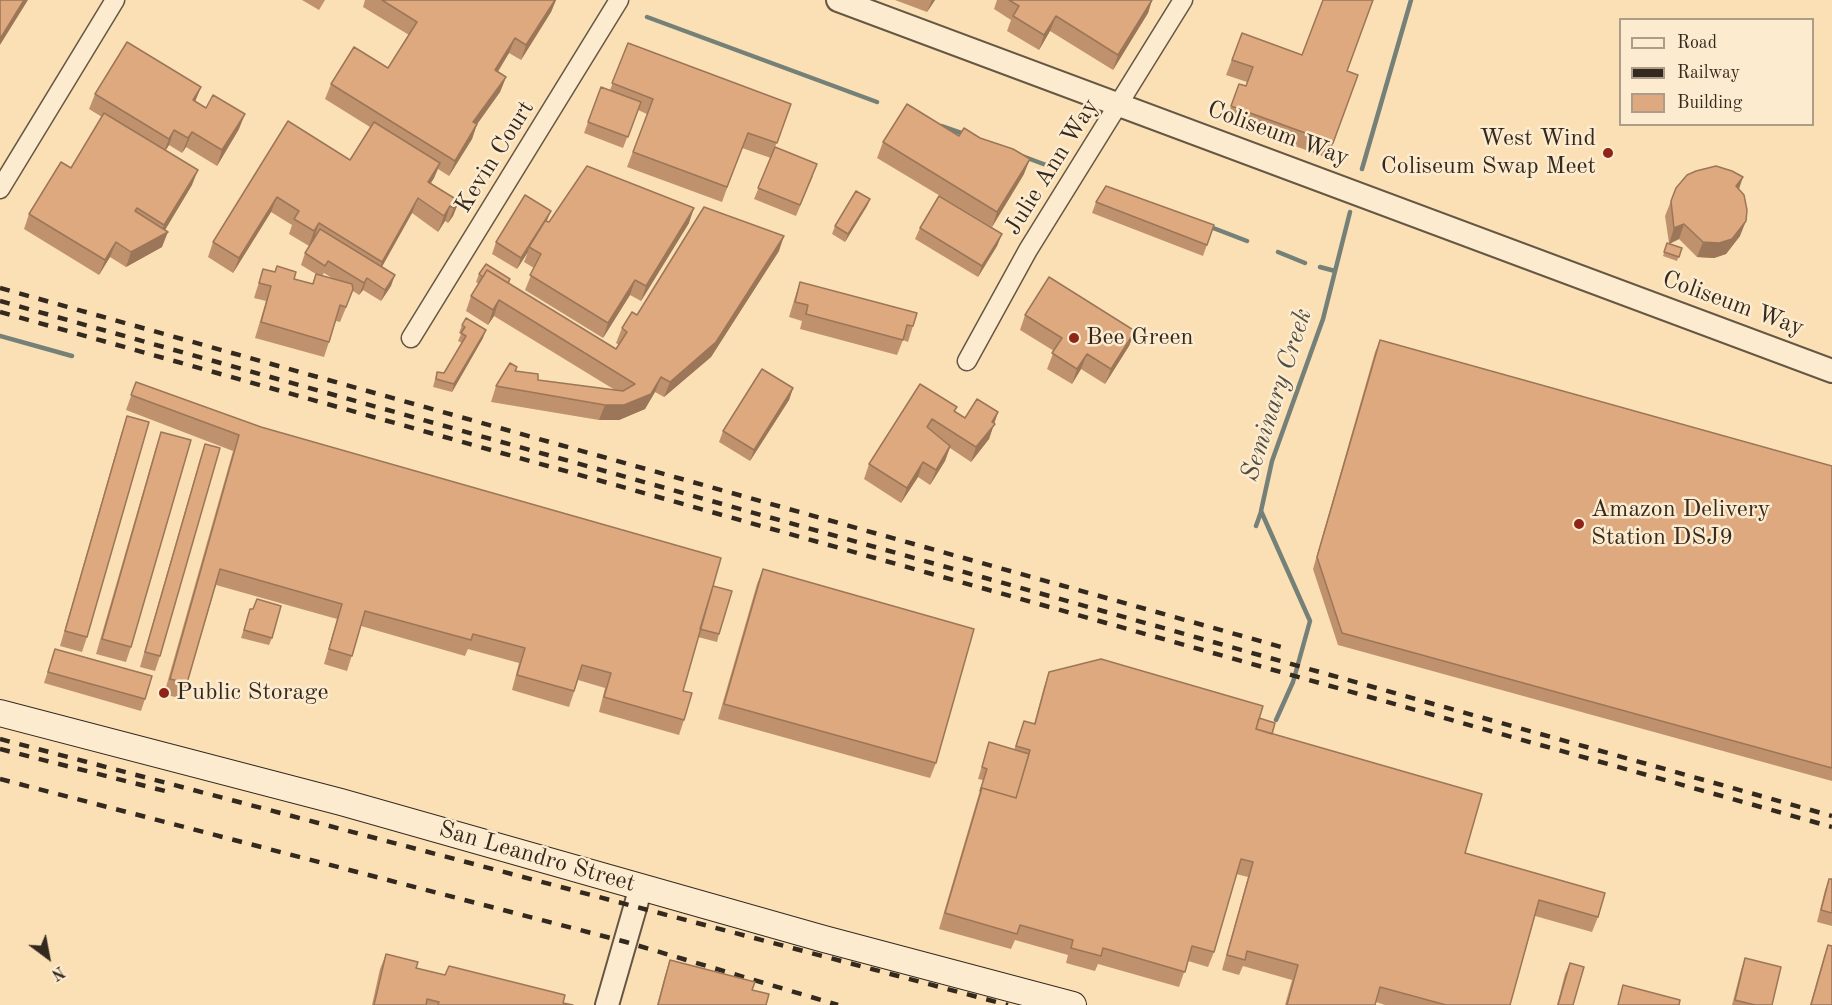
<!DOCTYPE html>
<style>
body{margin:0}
#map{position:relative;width:1832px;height:1005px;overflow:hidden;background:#fbe0b5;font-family:"Old Standard TT",serif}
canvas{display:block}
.legend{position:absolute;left:1619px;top:18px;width:195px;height:108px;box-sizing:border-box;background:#fcebcf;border:2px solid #ac9d88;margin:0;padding:8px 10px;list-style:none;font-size:18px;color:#34291e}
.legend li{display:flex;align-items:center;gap:12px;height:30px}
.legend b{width:30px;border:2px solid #ac9d88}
.north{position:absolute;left:18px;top:927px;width:60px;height:60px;-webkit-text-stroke:4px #fcebcf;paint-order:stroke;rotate:148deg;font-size:16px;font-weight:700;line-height:24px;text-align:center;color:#34291e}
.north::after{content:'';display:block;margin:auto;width:21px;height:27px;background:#34291e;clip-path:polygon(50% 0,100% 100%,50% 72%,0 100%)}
</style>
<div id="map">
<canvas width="1832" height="1005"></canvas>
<ul class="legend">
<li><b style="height:8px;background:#fcebcf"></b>Road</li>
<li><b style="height:8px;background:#34291e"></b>Railway</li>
<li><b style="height:16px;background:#dea97e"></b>Building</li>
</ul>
<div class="north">N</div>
</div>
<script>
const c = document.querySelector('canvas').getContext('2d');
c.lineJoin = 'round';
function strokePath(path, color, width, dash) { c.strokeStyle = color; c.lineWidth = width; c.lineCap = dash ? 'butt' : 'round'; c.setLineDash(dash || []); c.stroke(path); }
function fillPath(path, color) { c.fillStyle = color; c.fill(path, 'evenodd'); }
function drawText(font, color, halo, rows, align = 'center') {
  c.font = font + ' "Old Standard TT",serif'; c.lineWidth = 5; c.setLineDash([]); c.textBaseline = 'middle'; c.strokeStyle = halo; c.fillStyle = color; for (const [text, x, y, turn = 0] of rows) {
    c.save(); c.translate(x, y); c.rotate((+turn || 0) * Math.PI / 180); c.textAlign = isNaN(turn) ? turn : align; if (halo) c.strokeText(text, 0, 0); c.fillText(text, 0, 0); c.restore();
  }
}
const stream = new Path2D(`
 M647,17L877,102
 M941,126L967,135
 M1022,156L1046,165
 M1362,169L1411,0
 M1208,226L1247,241
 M1278,252L1305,263
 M1320,267L1335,271
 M0,336L72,356
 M1256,526L1261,512
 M1276,720L1293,682L1310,621L1261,511L1272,461L1323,319L1350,212`);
const minor = new Path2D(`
 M0,189L115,0
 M411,338L619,0
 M967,361L1028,250L1183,0`);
const tertiary = new Path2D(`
 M838,0L1832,371
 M607,1005L641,887`);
const secondary = new Path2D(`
 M0,713L341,802L824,939L1073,1005`);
const rail = new Path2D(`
 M0,288L1285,648
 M0,301L1832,816
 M0,312L1832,827
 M0,739L1008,1005
 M0,749L169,792
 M0,779L626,942L838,1005`);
const wall = new Path2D(`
 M302,0H325L319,10Z
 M365,0H556L551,12L521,60L509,53L498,72L506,77L500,92L477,124L472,139L449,176L438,169L434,178L431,183L459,201L453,216L448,223L445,221L438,232L412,213L382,267L391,286L381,301L363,290L359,295L353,291L340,322L336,321L324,357L255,338L266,301L254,298L263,269L312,284L316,274L301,265L305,253L314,239L309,246L289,234L292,225L271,212L233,273L208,257L213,242L288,121L350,160L370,127L325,99L331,84L388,68L409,35L363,7ZM324,273L335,280L322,276Z
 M895,0H935L927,12Z
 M997,0H1152L1148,13L1113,70L1050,31L1039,50L1007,31L1011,20L994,9Z
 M1242,33L1358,75L1328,158L1226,121L1239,84L1246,86L1247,82L1226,75Z
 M628,43L791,104L775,147L813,176L796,216L754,199L771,158L742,148L722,202L627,167L647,114L638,110L623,148L584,133L601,87L610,90Z
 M95,94L195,101L239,129L217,166L186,147L182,153L169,145L166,150L192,185L165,230L162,247L126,267L110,257L99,275L24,229L29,214L71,168L102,117L89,109Z
 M883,142L1024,174L992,227L877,158Z
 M1676,188L1739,189L1740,236L1726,254L1714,258L1697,257L1679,239L1669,244L1682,248L1677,261L1663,256L1667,243H1669L1665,216Z
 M870,199L867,206L845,242L832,234L835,226Z
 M1096,202L1214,225L1203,256L1092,213Z
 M551,211L547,221L549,222L689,223L641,301L630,295L603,338L525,290L534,268L524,262L528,252L517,269L492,254L496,242Z
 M920,228L1002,234L997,246L978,277L915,239Z
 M779,251L711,357L664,397L655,392L645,409L619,420H599L491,402L496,386L517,367L516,371L538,380L615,390L494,316L488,325L466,311L471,296L479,284L476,282L479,274L510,279L509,284L616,349L619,345L616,343L622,328L637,315Z
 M800,282L913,326L908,342L903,340L897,355L800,329L802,321L789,317L795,297Z
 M1025,315L1135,331L1129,346L1105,384L1081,369L1072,384L1047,369L1054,351L1020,330Z
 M462,325L483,338L452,392L433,387L437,372L444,373L462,343L458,341L461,334L459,333Z
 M1380,340L1832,466V781L1338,645L1313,569L1375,352Z
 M136,382L261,427L713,586L719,634L717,642L698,637L683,691L684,720L679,735L599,712L605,688L578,680L569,707L512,690L519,663L468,649L465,656L361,626L347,671L324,664L337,619L216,585L187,683L182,699L164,694L233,451L126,410Z
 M920,384L955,412L965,418L998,412L989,439L971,462L950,448L945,461L930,485L918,477L901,503L864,479L869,464Z
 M793,388L789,400L750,461L719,442L723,431Z
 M127,416L87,637L82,652L60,646L122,431Z
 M161,432L131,647L126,662L96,654L156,447Z
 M205,444L160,656L155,671L140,667L200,459Z
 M763,569L936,763L930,778L718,719L757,584Z
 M257,599L272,638L269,645L241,638L250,609H253Z
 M55,649L145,699L141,711L44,683Z
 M1049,672L1259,718L1272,734L1465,853L1598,917L1592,932L1535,916L1510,1005H1385L1376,1002L1375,1005H1285L1292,980L1243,966L1239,975L1222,970L1248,877L1236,874L1214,952L1208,967L1188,961L1179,987L1098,964L1095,971L1066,963L1068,955L1015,940L1011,949L939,929L983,780L978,779L989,742L1014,750L1024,721L1034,724L1044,687Z
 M1829,879H1832V926L1817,922L1825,890Z
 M1828,945L1832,1005H1810L1824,956Z
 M386,954L416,968L573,1005H372L380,969Z
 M1745,958L1772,1005H1732L1741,970Z
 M670,960L752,990L766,1005H657L665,975Z
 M1570,963L1573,1005H1557L1565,974Z`);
const shadedWall = new Path2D(`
 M24,0H28L0,45V39Z
 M555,0H556L551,12L521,60L526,45Z
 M932,0H935L927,12Z
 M1152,0L1148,13L1113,70L1118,55Z
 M1056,16L1050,31L1039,50L1044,35Z
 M515,38L509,53L489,85L495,70Z
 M506,77L500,92L468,137L473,122Z
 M201,87L195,102L193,100Z
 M245,114L239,129L217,166L222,150Z
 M477,124L472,139L449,176L455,161Z
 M174,130L169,145L163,154L169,139Z
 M192,132L186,147L182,153L188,138Z
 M1030,159L1024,174L992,227L997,212Z
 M440,163L434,178L422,197L428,182Z
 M198,170L192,185L162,235L168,232L162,247L126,267L131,252L160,236L164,225Z
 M1743,177L1738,192L1736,186Z
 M277,197L271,212L233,273L239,258Z
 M418,198L412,213L376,277L382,262Z
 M870,199L867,206L845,242L848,234Z
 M459,201L453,216L448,223L454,208Z
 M450,206L445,221L438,232L444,216Z
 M694,208L689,223L641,301L646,286Z
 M551,211L546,222L529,247L528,252L517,269L521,258Z
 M1746,221L1740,236L1726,254L1714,258L1697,257L1703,242Z
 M319,223L314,238L309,246L314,231Z
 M1684,224L1679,239L1669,244L1674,228Z
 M1002,234L997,246L978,277L982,266Z
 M784,236L779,251L711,357L664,397L670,382Z
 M116,242L110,257L99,275L105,260Z
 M395,275L391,286L381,301L385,290Z
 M367,278L363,290L359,295L364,283Z
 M635,280L630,295L603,338L608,323Z
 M499,300L494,316L488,325L493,310Z
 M486,330L483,338L452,392L454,384Z
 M1135,331L1129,346L1105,384L1111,369Z
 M1087,354L1081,369L1072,384L1077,369Z
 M661,377L655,392L645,409L619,420H599L605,405Z
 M793,388L789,400L750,461L754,450Z
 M998,412L989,439L971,462L976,447Z
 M950,446L945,461L930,485L936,470Z
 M923,462L918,477L901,503L907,488Z`);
const building = new Path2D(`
 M0,0H24L0,39Z
 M382,0H555L526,45L515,38L495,70L506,77L473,122L477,124L455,161L331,84L354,47L388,68L417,22Z
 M1009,0H1152L1118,55L1056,16L1044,35L1013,16L1019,6Z
 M1323,0H1373L1347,71L1358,75L1333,143L1231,106L1239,84L1246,86L1253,67L1232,60L1242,33L1302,55Z
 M127,42L201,87L193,100L206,108L213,95L245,114L222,150L192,132L188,138L174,130L169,139L95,94Z
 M628,43L791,104L777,143L748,133L727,187L633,152L653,99L612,83Z
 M601,87L641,102L628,137L588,122Z
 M907,104L959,136L964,128L980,138L1013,149L1030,159L997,212L883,142Z
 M104,113L198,170L164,225L137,208L135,211L168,232L131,252L116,242L105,260L29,214L61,162L71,168Z
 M288,121L350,160L374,122L440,163L428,182L459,201L454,208L450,206L444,216L418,198L382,262L319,223L314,231L294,219L299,211L277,197L239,258L213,242Z
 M775,147L817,164L800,205L758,188Z
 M587,166L694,208L646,286L635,280L608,323L530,275L541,254L529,247L545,221L549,222Z
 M1716,166L1732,171L1743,177L1736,186L1744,195L1747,210L1746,221L1732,239L1719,243L1703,242L1684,224L1674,228L1671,201L1676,188L1687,175L1696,171Z
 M1106,186L1214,225L1207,245L1096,202Z
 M856,191L870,199L848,234L835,226Z
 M525,195L551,211L521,258L496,242Z
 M939,196L1002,234L982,266L920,228Z
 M704,207L784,236L716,342L670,382L661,377L651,394L624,405H605L496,386L510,363L517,367L515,371L538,374V380L623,391L635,384L499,300L493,310L471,296L487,270L616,349L627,332L622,328L632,312L637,315Z
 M320,229L395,275L385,290L367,278L364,283L328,261L325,266L305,253Z
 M1667,243L1682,248L1679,257L1664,252Z
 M486,264L510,279L508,283L487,270L483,277L479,274Z
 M277,266L296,272L294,279L313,284L316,274L352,284L353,289L346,307L340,305L329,342L261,322L271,286L259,283L263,269L275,272Z
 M1049,277L1135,331L1111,369L1087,354L1077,369L1052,353L1062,338L1025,315Z
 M800,282L917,313L913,326L907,325L903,340L806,314L808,305L795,302Z
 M466,318L486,330L454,384L436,379L437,372L444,373L466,336L461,333L465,327L462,325Z
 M1380,340L1832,466V768L1342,633L1317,557Z
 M762,369L793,388L754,450L723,431Z
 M136,382L261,427L721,558L683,691L692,693L684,720L604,697L611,673L582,665L574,691L517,675L525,648L473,634L471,640L365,611L352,656L329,649L342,604L220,569L187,683L170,679L239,435L131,395Z
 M920,384L957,407L954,411L965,418L977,399L998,412L992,422L995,424L976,447L932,419L927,427L950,446L936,470L923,462L907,488L869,464Z
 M127,416L149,422L87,637L65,631Z
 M161,432L191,440L131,647L102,639Z
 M205,444L220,448L160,656L145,652Z
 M763,569L974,629L936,763L724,704Z
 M713,586L732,591L719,634L700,629Z
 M257,599L281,606L272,638L244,630L250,609H253Z
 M55,649L152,676L145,699L48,672Z
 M1101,659L1263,706L1256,729L1482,794L1465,853L1605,893L1598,917L1539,900L1510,1005H1446L1380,987L1375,1005H1287L1298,965L1247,951L1245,960L1227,955L1253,862L1241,859L1214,952L1192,946L1185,972L1103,948L1101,956L1071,948L1073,940L1020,925L1017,934L945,913L982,788L1016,798L1030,750L1016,746L1024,721L1035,724L1049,672Z
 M1259,718L1275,723L1272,734L1256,729Z
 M989,742L1029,754L1016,798L982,788L980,791L987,769L982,767Z
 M1829,879H1832V913L1821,910Z
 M1828,945L1832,946V1005H1811Z
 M386,954L418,962L416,968L445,975L449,966L565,995L563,1003L573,1005H438L439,1002L427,999L426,1005H374Z
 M1745,958L1781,967L1772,1005H1755L1735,1000Z
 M670,960L755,982L752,990L769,994L766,1005H658Z
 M1570,963L1584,967L1573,1005H1558Z
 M1623,985L1680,1000L1679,1005H1618Z`);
const markers = [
 [1608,153,6,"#8f2418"],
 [1074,338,6,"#8f2418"],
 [1579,524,6,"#8f2418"],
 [164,693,6,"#8f2418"]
];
const streetNames = [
 ["Coliseum Way",1278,134,20],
 ["Kevin Court",495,157,-58],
 ["Julie Ann Way",1052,167,-58],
 ["Coliseum Way",1733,304,20],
 ["San Leandro Street",537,857,16]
];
const poiNames = [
 ["West Wind",1596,139,"right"],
 ["Coliseum Swap Meet",1596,167,"right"],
 ["Bee Green",1086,338],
 ["Amazon Delivery",1591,510],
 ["Station DSJ9",1591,538],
 ["Public Storage",176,693]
];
const waterNames = [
 ["Seminary Creek",1277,395,-72]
];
strokePath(stream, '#758178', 4.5);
strokePath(minor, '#665744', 21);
strokePath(tertiary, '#665744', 26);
strokePath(secondary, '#34291e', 28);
strokePath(minor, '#fcebcf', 18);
strokePath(tertiary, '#fcebcf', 22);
strokePath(secondary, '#fcebcf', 26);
strokePath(rail, '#34291e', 4.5, [10, 10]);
fillPath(wall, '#bf916c');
fillPath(shadedWall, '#9b7658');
fillPath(building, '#dea97e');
strokePath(building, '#9b7658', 1.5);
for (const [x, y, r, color] of markers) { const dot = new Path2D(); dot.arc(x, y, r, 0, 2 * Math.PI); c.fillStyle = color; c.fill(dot); strokePath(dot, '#fcebcf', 2); }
drawText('24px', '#34291e', '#fcebcf', streetNames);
drawText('24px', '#34291e', '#fcebcf', poiNames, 'left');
drawText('italic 26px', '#4f4e44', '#fcebcf', waterNames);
</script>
